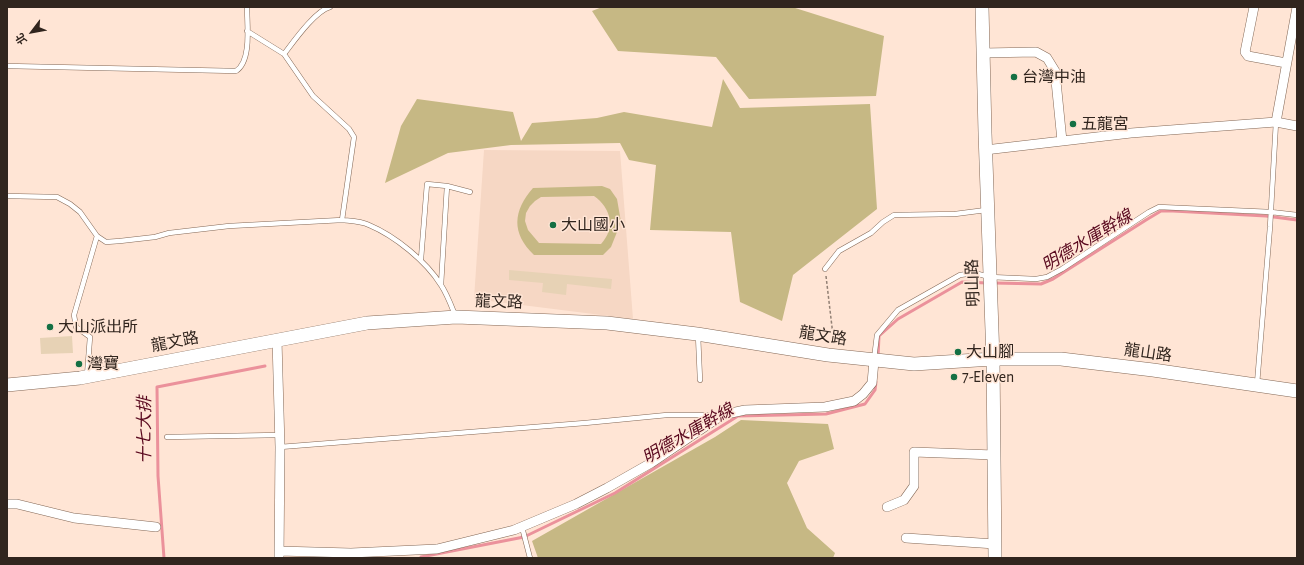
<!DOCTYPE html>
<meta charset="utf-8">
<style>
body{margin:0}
#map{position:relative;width:1304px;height:565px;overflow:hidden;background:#ffe5d5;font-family:"Alegreya Sans","Noto Sans TC",sans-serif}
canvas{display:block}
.frame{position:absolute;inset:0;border:8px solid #31251e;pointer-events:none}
.north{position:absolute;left:12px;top:12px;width:40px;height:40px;-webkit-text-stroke:3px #ffe5d5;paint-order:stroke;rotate:238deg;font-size:11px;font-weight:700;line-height:16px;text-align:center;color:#31251e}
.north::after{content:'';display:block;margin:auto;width:14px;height:18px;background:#31251e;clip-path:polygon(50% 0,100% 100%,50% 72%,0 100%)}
</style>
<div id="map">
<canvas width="1304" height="565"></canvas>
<div class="frame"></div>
<div class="north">北</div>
</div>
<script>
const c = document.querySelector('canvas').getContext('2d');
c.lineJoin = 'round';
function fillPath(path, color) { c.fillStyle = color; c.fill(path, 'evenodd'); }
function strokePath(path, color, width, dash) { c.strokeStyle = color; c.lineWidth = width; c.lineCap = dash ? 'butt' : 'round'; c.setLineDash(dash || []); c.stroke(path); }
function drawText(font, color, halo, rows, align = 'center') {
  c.font = font + ' "Alegreya Sans","Noto Sans TC",sans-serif'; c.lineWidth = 3; c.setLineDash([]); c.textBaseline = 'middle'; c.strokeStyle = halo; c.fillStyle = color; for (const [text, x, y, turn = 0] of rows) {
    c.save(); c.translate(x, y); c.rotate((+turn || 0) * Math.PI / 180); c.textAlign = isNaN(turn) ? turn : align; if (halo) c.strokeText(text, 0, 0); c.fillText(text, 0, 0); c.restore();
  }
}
const built = new Path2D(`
 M484,150L620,151L633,319L474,299Z`);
const green = new Path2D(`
 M602,7H792L884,36L876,96L749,99L716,57L618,51L592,11Z
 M723,79L740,108L870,104L877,209L793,275L782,321L740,302L731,232L650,230L656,165L629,160L620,143L511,145L448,153L385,183L401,126L417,99L513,112L521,141L532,123L597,118L624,112L712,127Z
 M602,186L610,189L617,199L621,222L611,247L603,255H534C511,233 513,211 533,188ZM594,196C611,208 616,228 601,244L539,243L528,230L525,221L526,213L530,206L535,201L541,197Z
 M741,420L828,424L834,449L799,461L787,483L807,528L835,553L833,558H538L532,541L715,437Z`);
const stream = new Path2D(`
 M994,283L1041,284L1053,279L1146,220L1161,211H1173L1266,216L1297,220
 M878,357L879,336L898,319L962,282L988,283
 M421,557L524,537L615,493L738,416L826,414L865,404L875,390L876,382
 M164,558L158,476L157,387L265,366`);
const building = new Path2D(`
 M509,270L612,279L611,289L567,284L566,295L542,292L543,283L509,280Z
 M72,336L73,353L41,354L40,338Z`);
const path = new Path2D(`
 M826,276L834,344`);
const lane = new Path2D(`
 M247,31L284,54L313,96L349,129L354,137L342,220
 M284,54C294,41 315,11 330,7
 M7,66L236,71C252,61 247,24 247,7
 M7,196L57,197L70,204L80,212L97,236L106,242L120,241L155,237L169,233L229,226L342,220C352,221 361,221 369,225C395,236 426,261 441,285C447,294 451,305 455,315
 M421,259L427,184L447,186L470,192
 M825,269L839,251L871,233L883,222L894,215L955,214L986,210
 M441,285L447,186
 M698,335L700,380
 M874,359L877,335L898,310L960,275L974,273L990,277L1036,279L1047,277L1062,269L1149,212L1159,207L1271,212L1297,215
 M87,376L90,337L76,327L74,315L97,236
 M1257,384L1270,227L1276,122
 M167,437L279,435
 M280,447L585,423L667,415H721
 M522,527L530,558`);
const street = new Path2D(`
 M1254,7L1245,52L1248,56L1286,63
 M983,53L1036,52L1047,58L1055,71L1062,141
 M1276,122L1297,7
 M985,150L1131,133L1276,122L1297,126
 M277,340L280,447L279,558
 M7,504H17L74,518L156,527
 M887,507L904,500L914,486V452L994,455
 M906,538L995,544
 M279,551L351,553L437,549L514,530L576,504L607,488L651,463L722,415L745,410L825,407L854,401L863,394L872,383L874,361`);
const secondary = new Path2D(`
 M982,7L985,133L993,359L995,558
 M7,385L80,378L367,323L456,317L607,323L697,334L828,355L914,364L993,359H1061L1153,370L1297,391`);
const markers = [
 [1014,77,4,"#147044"],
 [1073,124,4,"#147044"],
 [553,225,4,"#147044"],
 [50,327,4,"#147044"],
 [958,352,4,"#147044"],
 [79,364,4,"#147044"],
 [954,377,4,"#147044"]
];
const poiNames = [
 ["台灣中油",1022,77],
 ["五龍宮",1081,124],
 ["大山國小",561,225],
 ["大山派出所",58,327],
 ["大山腳",966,352],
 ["灣寶",87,364],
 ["7-Eleven",962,377]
];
const streetNames = [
 ["明山路",973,283,-92],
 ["龍文路",499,302,2],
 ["龍文路",823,336,9],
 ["龍文路",175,342,-11],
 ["龍山路",1148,353,8]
];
const waterNames = [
 ["明德水庫幹線",1087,241,-31],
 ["十七大排",145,430,-90],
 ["明德水庫幹線",688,434,-30]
];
fillPath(built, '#f6d7c4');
fillPath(green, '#c6b884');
strokePath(stream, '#eb919b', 3);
fillPath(building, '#e7d2b5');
strokePath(lane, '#846856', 5.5);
strokePath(street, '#846856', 10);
strokePath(secondary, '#846856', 14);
strokePath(path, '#938175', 1.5, [3, 2]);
strokePath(lane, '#fff', 4.5);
strokePath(street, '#fff', 9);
strokePath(secondary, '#fff', 13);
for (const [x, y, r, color] of markers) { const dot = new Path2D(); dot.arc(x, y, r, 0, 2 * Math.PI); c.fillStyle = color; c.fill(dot); strokePath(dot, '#ffe5d5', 1.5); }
drawText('16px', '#31251e', '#ffe5d5', poiNames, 'left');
drawText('16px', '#31251e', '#ffe5d5', streetNames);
drawText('italic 17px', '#59081e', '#ffe5d5', waterNames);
</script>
